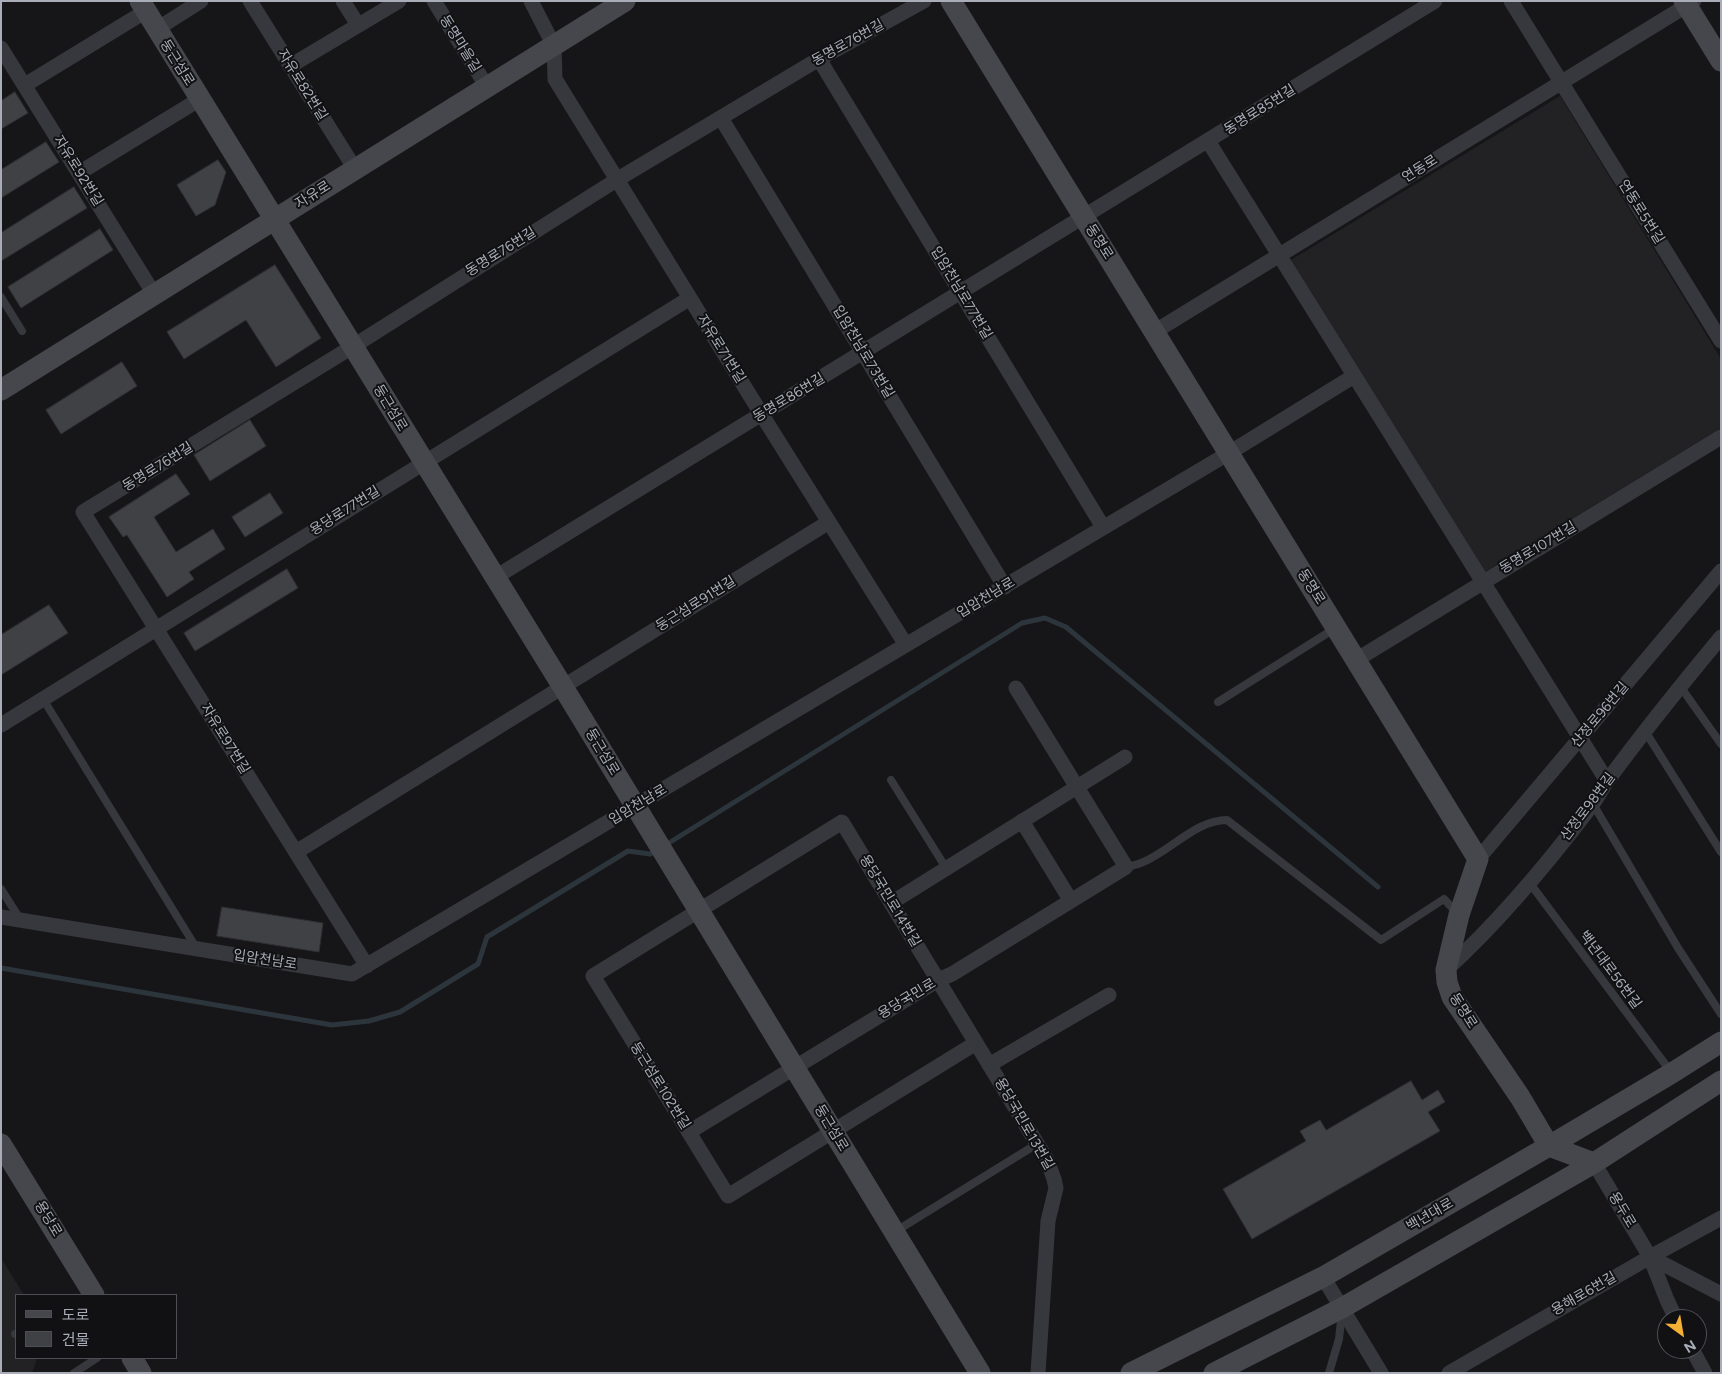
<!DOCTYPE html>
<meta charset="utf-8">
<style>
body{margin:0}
#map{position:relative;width:1722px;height:1374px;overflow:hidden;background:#161618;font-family:Figtree,"Noto Sans KR",sans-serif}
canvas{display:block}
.frame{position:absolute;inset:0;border:2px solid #a8adb8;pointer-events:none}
.legend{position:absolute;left:15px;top:1294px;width:162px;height:65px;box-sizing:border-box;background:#111113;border:1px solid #4d4f55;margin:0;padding:6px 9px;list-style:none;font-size:15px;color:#a8adb8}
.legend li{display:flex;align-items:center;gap:10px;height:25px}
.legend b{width:25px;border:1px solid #4d4f55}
.north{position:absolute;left:1657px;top:1309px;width:50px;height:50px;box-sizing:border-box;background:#111113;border:1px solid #4d4f55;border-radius:50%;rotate:148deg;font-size:14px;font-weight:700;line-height:20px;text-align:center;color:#a8adb8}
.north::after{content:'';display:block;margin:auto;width:18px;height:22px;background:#f2b134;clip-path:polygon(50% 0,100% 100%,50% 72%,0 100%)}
</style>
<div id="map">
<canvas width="1722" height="1374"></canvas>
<div class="frame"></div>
<ul class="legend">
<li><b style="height:6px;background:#45474d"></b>도로</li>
<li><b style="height:14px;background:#404145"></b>건물</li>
</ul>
<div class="north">N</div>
</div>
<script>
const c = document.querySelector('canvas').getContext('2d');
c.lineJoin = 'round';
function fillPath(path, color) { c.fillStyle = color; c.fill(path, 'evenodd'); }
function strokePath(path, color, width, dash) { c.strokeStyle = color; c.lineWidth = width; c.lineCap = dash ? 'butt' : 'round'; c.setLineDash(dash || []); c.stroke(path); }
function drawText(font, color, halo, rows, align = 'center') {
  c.font = font + ' Figtree,"Noto Sans KR",sans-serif'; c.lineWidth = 4; c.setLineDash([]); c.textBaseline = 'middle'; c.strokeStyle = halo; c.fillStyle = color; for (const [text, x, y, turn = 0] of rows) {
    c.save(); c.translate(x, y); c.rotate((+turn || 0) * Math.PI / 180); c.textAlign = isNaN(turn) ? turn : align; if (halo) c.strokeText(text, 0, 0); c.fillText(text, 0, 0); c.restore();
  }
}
const built = new Path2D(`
 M1560,96L1721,359V428L1483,573L1291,260Z
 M1,1258L24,1295H16V1358H37L32,1373H1Z`);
const stream = new Path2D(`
 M664,846L1022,623L1045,618L1066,627L1378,887
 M1,968L332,1025L369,1021L400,1012L478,964L487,937L628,851L650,854L657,850`);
const building = new Path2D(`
 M15,92L28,113L1,129V101Z
 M46,142L59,162L1,198V170Z
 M218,160L226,172L215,205L196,216L177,185Z
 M74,187L87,208L1,261V233Z
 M100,229L113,250L21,308L8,287Z
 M275,265L321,338L276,367L246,320L184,359L167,332Z
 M122,362L137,386L61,434L46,410Z
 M250,420L266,446L210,481L194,455Z
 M176,474L190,494L154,517L176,552L213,529L225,549L189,572L194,579L167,597L127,535L123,537L109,517Z
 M270,493L283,513L245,537L232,517Z
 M287,569L298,588L195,651L184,633Z
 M49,605L68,633L1,675V635Z
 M222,907L323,923L319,952L217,936Z
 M1411,1081L1422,1100L1438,1090L1445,1102L1428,1112L1440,1131L1252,1239L1223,1189L1306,1141L1300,1131L1320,1120L1326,1130Z`);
const lane = new Path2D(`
 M1,297L22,331
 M1680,686L1721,744
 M43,699L197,949
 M1218,702L1334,629
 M1645,731L1721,852
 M891,780L946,868
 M1593,804L1678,948L1721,1014
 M1126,867C1131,866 1136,865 1141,863C1170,852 1195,820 1227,820L1381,940L1444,899L1457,913
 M1529,882L1671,1072
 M1,889L20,919
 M896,1231L1037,1144
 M15,1334H16
 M74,1373L97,1358
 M1329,1373L1339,1339L1342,1312`);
const street = new Path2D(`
 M250,1L355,169
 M343,1L358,25
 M434,1L487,87
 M531,1L554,46L555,79L762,415L906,645
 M1511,1L1721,341
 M157,29L201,1
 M1,48L154,294
 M819,59L1103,527
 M290,66L399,1
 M25,85L146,11
 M721,118L1005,587
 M1208,141L1607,781
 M79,173L200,99
 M1154,332L1694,1
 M494,578L1435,1
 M1356,660L1721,437
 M1,725L690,298
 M1022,821L1071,901
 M296,852L829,522
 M1478,859L1721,571
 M891,903L1125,757
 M1,917L352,974L1229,453L1354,376
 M367,966L83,512L352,347L618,179L819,59L924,1
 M1446,970C1500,921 1548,863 1592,805C1598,797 1602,788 1608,780C1644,731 1682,684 1721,637
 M976,1043L728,1196L593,976L842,822L1047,1160L1054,1179L1056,1188L1048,1221L1038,1373
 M989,1065L1109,995
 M689,1132L938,980L952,974L1126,867L1016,688
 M1594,1163L1650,1257L1667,1300L1676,1319
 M1650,1257L1721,1294
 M1323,1277L1381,1373
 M1692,1349L1705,1373
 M1449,1373L1650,1257L1721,1218`);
const secondary = new Path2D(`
 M140,1L563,687L980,1373
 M951,1L1478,859L1459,915L1446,970L1447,982L1452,997L1520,1097L1549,1146L1594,1163
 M1684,1L1721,61
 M1,390L625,1
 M1,1144L94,1295
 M132,1358L141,1373
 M1131,1373L1323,1277L1549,1146L1672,1073L1721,1042
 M1214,1373L1342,1308L1594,1163L1721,1081`);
const streetNames = [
 ["동명로76번길",848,43,-29],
 ["동명마을길",460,44,58],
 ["둥근섬로",177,63,58],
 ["자유로82번길",302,85,58],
 ["동명로85번길",1260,110,-32],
 ["연동로",1420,169,-32],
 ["자유로92번길",78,171,58],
 ["자유로",313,195,-32],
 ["연동로5번길",1641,212,58],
 ["동명로",1099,242,58],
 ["동명로76번길",501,252,-32],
 ["입암천남로77번길",961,293,59],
 ["자유로71번길",721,349,58],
 ["입암천남로73번길",863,352,59],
 ["동명로86번길",789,398,-31],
 ["둥근섬로",390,408,59],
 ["동명로76번길",158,467,-32],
 ["용당로77번길",345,511,-32],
 ["동명로107번길",1538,548,-31],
 ["동명로",1311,587,58],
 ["입암천남로",986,598,-31],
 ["둥근섬로91번길",696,604,-32],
 ["산정로96번길",1600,715,-50],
 ["자유로97번길",225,739,58],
 ["둥근섬로",602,752,59],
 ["입암천남로",638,805,-31],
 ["산정로98번길",1588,807,-53],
 ["용당국민로14번길",890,901,59],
 ["입암천남로",265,960,9],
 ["백년대로56번길",1610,970,53],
 ["용당국민로",907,999,-31],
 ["동명로",1463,1011,58],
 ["둥근섬로102번길",660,1086,58],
 ["용당국민로13번길",1024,1124,60],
 ["둥근섬로",831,1128,59],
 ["용두로",1622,1210,59],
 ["백년대로",1430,1215,-30],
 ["용당로",48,1219,59],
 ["용해로6번길",1584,1294,-30]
];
fillPath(built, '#222225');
strokePath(stream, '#2c353c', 5);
fillPath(building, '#404145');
strokePath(building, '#303034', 1);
strokePath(lane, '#37383d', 8);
strokePath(street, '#37383d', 15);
strokePath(secondary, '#45474d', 21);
drawText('14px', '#a8adb8', '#111113', streetNames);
</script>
